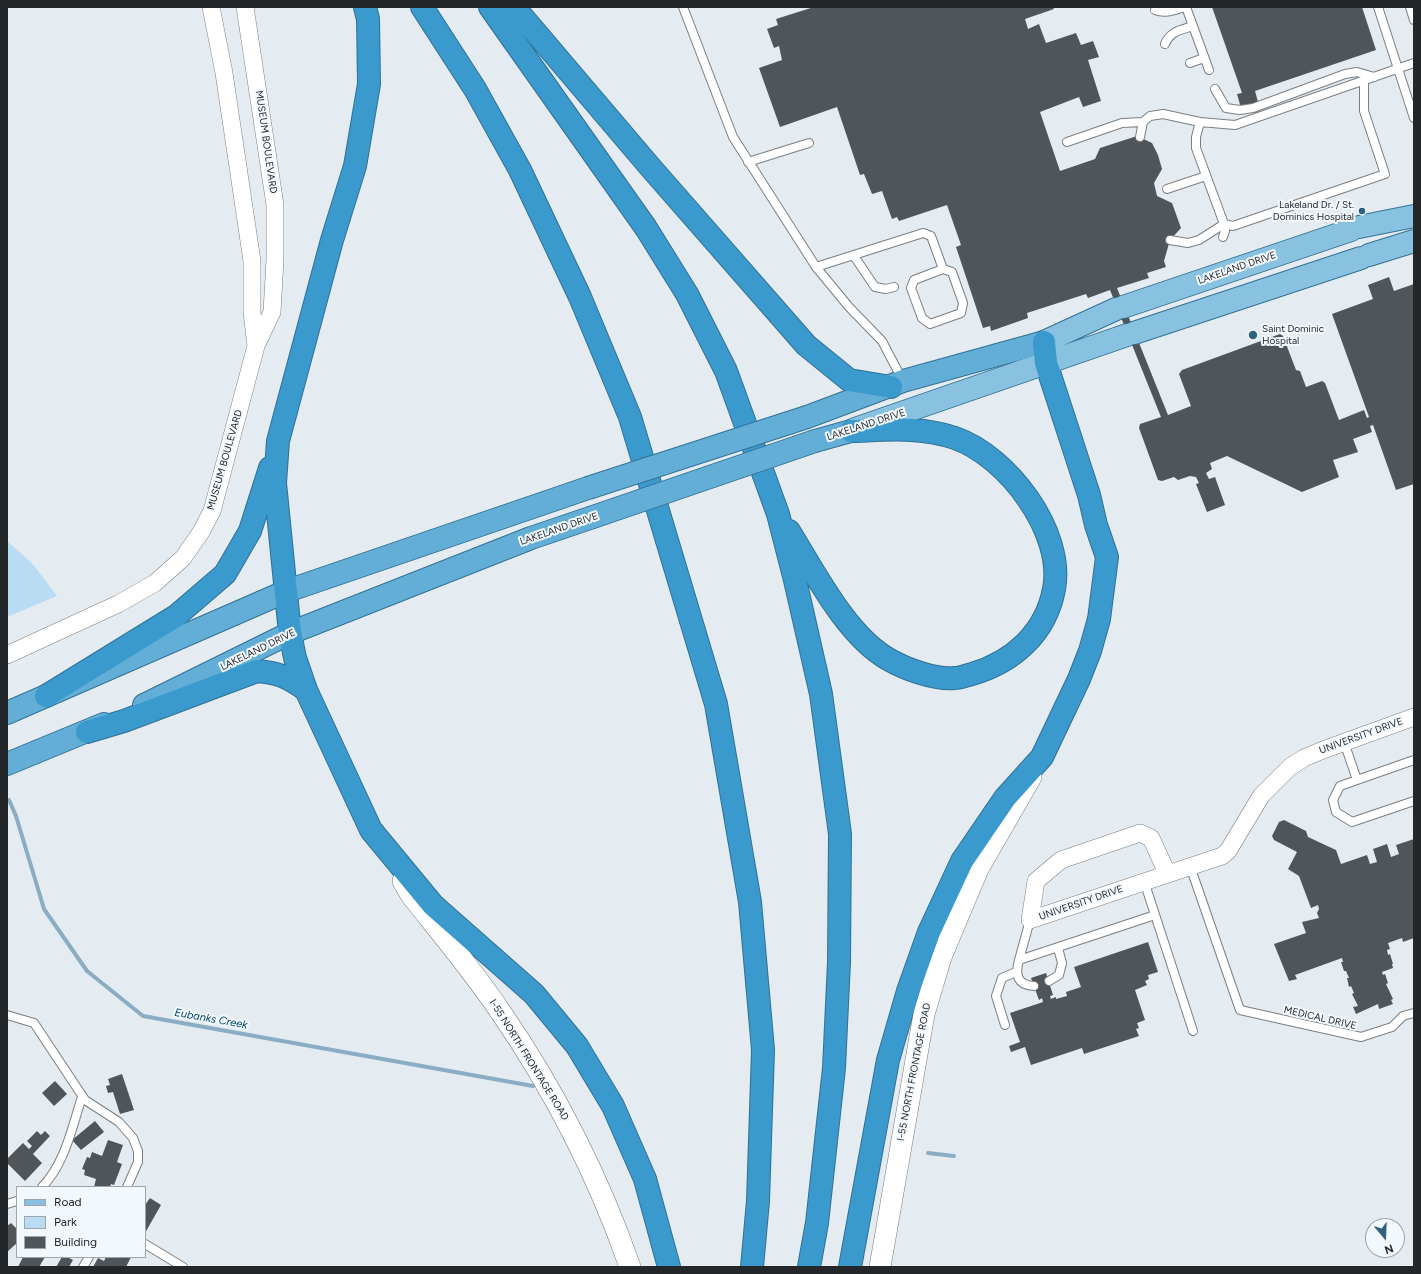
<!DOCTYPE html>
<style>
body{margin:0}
#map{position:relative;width:1421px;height:1274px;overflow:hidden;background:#e5ecf1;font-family:Figtree,sans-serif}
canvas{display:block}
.frame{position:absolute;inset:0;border:8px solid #242729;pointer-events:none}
.legend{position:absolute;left:16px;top:1186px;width:130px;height:72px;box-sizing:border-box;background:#f2f9fe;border:1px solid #a0a5a9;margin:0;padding:5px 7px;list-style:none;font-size:12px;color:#242729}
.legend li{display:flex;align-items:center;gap:8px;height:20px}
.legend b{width:20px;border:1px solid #a0a5a9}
.north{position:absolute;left:1365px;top:1218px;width:40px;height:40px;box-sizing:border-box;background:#f2f9fe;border:1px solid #a0a5a9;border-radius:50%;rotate:161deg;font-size:11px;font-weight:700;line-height:16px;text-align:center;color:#242729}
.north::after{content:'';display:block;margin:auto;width:14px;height:18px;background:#30627f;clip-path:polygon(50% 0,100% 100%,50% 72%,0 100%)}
</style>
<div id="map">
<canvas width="1421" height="1274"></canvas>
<div class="frame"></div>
<ul class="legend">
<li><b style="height:5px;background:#89c2e1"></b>Road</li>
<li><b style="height:11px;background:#b9dcf3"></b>Park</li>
<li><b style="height:11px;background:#4f5559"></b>Building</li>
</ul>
<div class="north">N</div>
</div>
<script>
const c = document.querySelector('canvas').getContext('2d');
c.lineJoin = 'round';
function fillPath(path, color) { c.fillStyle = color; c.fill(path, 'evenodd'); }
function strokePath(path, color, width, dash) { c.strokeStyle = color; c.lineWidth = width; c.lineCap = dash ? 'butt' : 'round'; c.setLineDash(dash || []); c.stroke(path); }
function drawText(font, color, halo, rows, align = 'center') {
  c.font = font + ' Figtree,sans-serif'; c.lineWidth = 4; c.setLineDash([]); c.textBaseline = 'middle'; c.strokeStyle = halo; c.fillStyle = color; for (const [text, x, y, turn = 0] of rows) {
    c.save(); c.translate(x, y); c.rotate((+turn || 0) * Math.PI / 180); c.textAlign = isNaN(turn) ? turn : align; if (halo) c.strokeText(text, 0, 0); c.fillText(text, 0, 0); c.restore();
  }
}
const green = new Path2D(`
 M7,541L32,563L57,596L7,617Z`);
const stream = new Path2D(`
 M9,800L16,816L44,909L87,971L143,1016L533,1086
 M928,1153L954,1156`);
const building = new Path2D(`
 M814,7H1053L1054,9L1025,19L1028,29L1039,24L1046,43L1076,33L1081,45L1093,41L1099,57L1088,60L1101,101L1083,107L1079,97L1040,112L1060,171L1095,159L1100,148L1137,136L1152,143L1158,155L1162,169L1154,183L1157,196L1172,203L1181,228L1170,240L1164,261L1166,267L1147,273L1149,278L1117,288L1168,415L1191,406L1179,374L1182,370L1280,334L1283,336L1296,370L1300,371L1306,387L1322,381L1325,383L1339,420L1364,410L1367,418L1369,417L1332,314L1373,299L1368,285L1389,277L1394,291L1414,284V484L1396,490L1373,425L1370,426L1372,432L1353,439L1358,452L1333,460L1339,477L1302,492L1227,456L1210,463L1212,469L1206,473L1209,479L1215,477L1225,505L1207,512L1196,484L1199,483L1196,477L1190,476L1178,480L1174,477L1162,481L1158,480L1139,428L1140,424L1161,417L1110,290L1088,298L1086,294L1027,313L1028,318L991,331L990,326L983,328L956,247L961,245L947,205L899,221L897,217L892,219L882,191L872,194L864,174L860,175L837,107L780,127L759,68L782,60L779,46L774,48L767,29L778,25L776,19Z
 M1212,7H1362L1376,50L1255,91L1258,102L1241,108L1237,94L1242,93Z
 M1284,820L1306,831L1308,837L1336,850L1341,864L1367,855L1370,864L1377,862L1373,849L1387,844L1391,857L1399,854L1396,845L1414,839V938L1403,942L1402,938L1388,943L1390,949L1387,950L1388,955L1390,954L1393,964H1392L1393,968L1382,972L1383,975L1385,974L1388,983L1386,984L1393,999L1391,1000L1393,1004L1379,1009L1378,1004L1356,1014L1353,1007L1358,1006L1352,994L1354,993L1351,986L1349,987L1347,978H1349L1346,971H1344L1341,962H1343L1342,958L1295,975L1297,979L1289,981L1274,944L1306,933L1302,922L1319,918L1317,913L1319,909L1318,905L1311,908L1299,876L1288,869L1297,852L1274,840L1272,836L1279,822Z
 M1148,942L1158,972L1148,975L1149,979L1145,981L1147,985L1135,990L1145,1020L1137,1023L1139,1028L1136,1029L1139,1036L1084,1054L1082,1048L1031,1065L1025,1047L1011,1052L1009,1046L1020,1042L1010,1013L1043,1002L1042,998L1039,1000L1031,978L1046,973L1053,995L1050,996L1051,999L1056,997V999L1067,996L1066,992L1081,987L1074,967Z
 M122,1074L134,1110L120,1114L113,1092L108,1093L106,1086L110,1085L108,1079Z
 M55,1081L67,1094L54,1106L42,1093Z
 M95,1121L104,1132L81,1150L72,1140Z
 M37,1131L41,1135L45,1131L50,1136L33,1154L42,1163L25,1181L7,1163V1159L23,1143L29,1149L32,1146L27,1141Z
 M108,1140L123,1145L117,1162L122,1164L114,1185L111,1184L110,1187H94L96,1179L84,1175L85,1170L82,1169L87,1157L90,1158L92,1152L102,1156Z
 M150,1198L161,1205L145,1233V1205Z
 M11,1223L17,1229V1243L7,1252V1226Z
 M23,1257H45L39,1267H18Z
 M62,1257H67L73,1260L69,1267H56Z
 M106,1257H131L126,1267H93L98,1258L104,1261Z`);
const service = new Path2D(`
 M683,7L733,137L816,267L849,307L882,341L903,381
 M1186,7L1209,70
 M1378,7L1414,118
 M1410,7L1414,20
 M1155,10C1166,14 1174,10 1185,7
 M1165,44C1170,31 1181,30 1193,26
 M1190,63L1204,58
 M1215,89L1226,108L1240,110L1253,108L1345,74L1357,72L1374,77
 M1200,122L1196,137V148L1224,224L1225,231L1223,237
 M1140,137L1143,122L1150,116L1163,114L1200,122L1235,125L1414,63
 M1067,142L1122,123L1143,122
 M748,162L809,143
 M1167,189L1206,176
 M1170,240L1188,243L1199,240L1224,224L1233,226L1385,174L1364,111V81
 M854,256L875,287L886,289L894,287
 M816,267L923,233L931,236L943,269L952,272L963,303L961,313L930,324L922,318L911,288L914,280L943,269
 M1344,742L1357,780L1414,760
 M1357,780L1340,786L1333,800L1336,812L1352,822L1414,801
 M1190,866L1240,1010L1361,1037L1392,1027L1403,1016L1414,1013
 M1144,881L1193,1031
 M1030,920L1019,960L1155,915
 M1019,960C1015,975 1017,985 1034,986
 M1049,981L1059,975L1062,963L1058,948
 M7,1015L34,1023L85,1100L119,1122L133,1138L138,1151V1162L127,1187
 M1005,1025L996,996L1002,978L1016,972
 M42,1187C65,1164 72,1127 82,1097
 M7,1204L17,1201
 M145,1244L183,1267
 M83,1267L89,1257`);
const minor = new Path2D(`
 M211,7L224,73L252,261V312L256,346
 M7,655L118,604L155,583L183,558L201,532L212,511L256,346L272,312L275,260V205L245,7
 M1167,873L1151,838L1140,833L1061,860L1036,881L1030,920L1222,856L1228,851L1261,796L1290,767L1304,758L1323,750L1414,717`);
const tertiary = new Path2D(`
 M403,881L411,895C441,933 473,971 500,1011C555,1091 598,1175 630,1267
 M880,1267L924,1014L941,957L978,869L1031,777`);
const primary = new Path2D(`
 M1359,227L1414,216
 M1369,255L1414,241
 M1123,307L1351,230
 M1134,333L1361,258
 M1044,342L1116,309
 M855,429L1127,335`);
const trunk = new Path2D(`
 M807,417L903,381L1044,342
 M815,441L851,431
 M144,705L290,633L531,538L590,518
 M7,713L287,591L588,488
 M7,764L104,724`);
const motorway = new Path2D(`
 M365,7L368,19L369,84L355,166L332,240L278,441L275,483L290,633L295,658L306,690L371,830L433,905L534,994L577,1046L613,1106L645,1179L669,1267
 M422,7L475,89L520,170L580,297L630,417L716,704L750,902L763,1050L758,1201L752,1267
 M490,7L646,228L687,294L726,371L778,514L795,580L821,694L840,834L839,962L834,1068L817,1223L809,1267
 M514,7L651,168L806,345L849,380L891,387
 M789,531C814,571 846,635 888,659C905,669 935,680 955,678C961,678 967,675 972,674C1013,662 1046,633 1054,589C1065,532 1007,456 955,438C921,426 885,430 851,431
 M46,696L176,616L225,574L250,531L270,468
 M87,732L124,721L257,671C279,673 288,677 306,690
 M850,1267L888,1060L908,991L929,932L962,861L1005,798L1042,757L1079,679L1090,651L1099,619L1107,557L1096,525L1089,495L1046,363L1044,342`);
const trunkBridge = new Path2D(`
 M588,488L807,417
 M590,518L815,441`);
const markers = [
 [1362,211,4,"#30627f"],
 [1253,335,5,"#30627f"]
];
const streetNames = [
 ["MUSEUM BOULEVARD",266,142,82],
 ["LAKELAND DRIVE",1237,268,-19],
 ["LAKELAND DRIVE",866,425,-18],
 ["MUSEUM BOULEVARD",225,460,-74],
 ["LAKELAND DRIVE",559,529,-19],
 ["LAKELAND DRIVE",258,650,-26],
 ["UNIVERSITY DRIVE",1361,736,-20],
 ["UNIVERSITY DRIVE",1081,903,-19],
 ["MEDICAL DRIVE",1320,1018,13],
 ["I-55 NORTH FRONTAGE ROAD",529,1060,58],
 ["I-55 NORTH FRONTAGE ROAD",914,1072,-79]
];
const poiNames = [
 ["Lakeland Dr. / St.",1354,205],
 ["Dominics Hospital",1354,217],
 ["Saint Dominic",1262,329,"left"],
 ["Hospital",1262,341,"left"]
];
const waterNames = [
 ["Eubanks Creek",211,1019,10]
];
fillPath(green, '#b9dcf3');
strokePath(stream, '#8aadc4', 4);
fillPath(building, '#4f5559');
strokePath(service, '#797f84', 10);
strokePath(minor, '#797f84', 18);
strokePath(tertiary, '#797f84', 22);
strokePath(primary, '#327194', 24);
strokePath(trunk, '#327194', 24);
strokePath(motorway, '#327194', 24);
strokePath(service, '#fff', 8);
strokePath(minor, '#fff', 17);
strokePath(tertiary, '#fff', 21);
strokePath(primary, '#89c2e1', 22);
strokePath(trunk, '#62aed7', 22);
strokePath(motorway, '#3a99cd', 22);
strokePath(trunkBridge, '#327194', 24, []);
strokePath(trunkBridge, '#62aed7', 22);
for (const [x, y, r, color] of markers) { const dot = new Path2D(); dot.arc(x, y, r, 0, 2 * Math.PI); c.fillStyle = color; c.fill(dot); strokePath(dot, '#f2f9fe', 1.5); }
drawText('10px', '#242729', '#f2f9fe', streetNames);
drawText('10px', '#242729', '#f2f9fe', poiNames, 'right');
drawText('italic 11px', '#034767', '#f2f9fe', waterNames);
</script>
